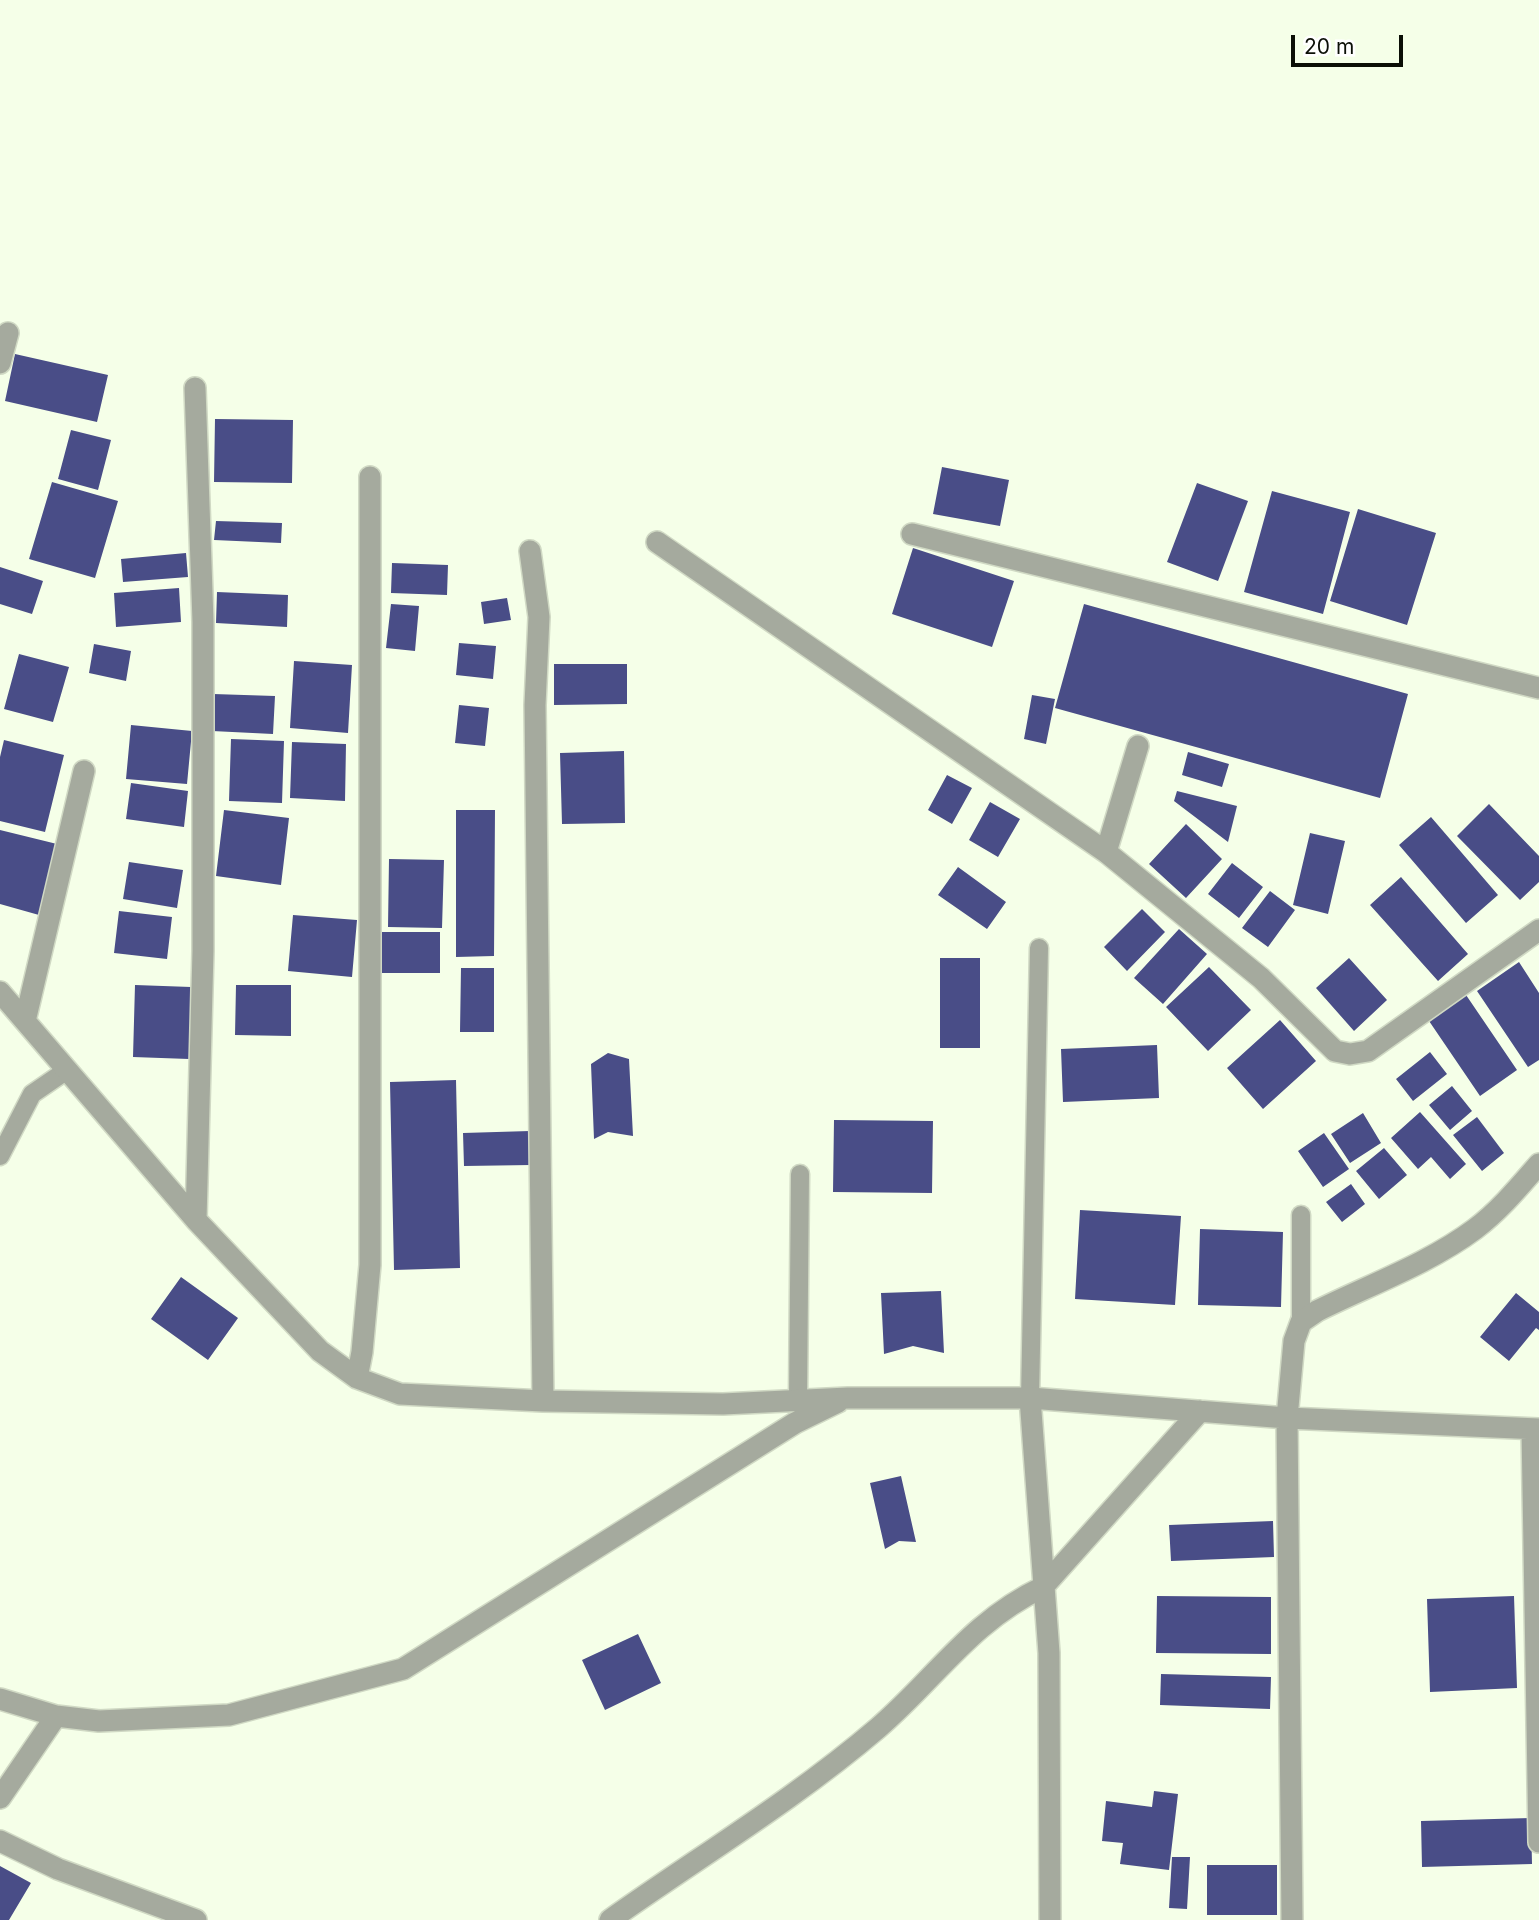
<!DOCTYPE html>
<style>
body{margin:0}
#map{position:relative;width:1539px;height:1920px;overflow:hidden;background:#f5ffe8;font-family:Inter,sans-serif}
canvas{display:block}
.scale{position:absolute;left:1291px;top:35px;width:112px;height:32px;box-sizing:border-box;border:4px solid #0b0f06;border-top:0;padding-left:9px;font-size:21px;line-height:24px;white-space:nowrap;color:#0b0f06;-webkit-text-stroke:5px #fff;paint-order:stroke}
</style>
<div id="map">
<canvas width="1539" height="1920"></canvas>
<div class="scale">20 m</div>
</div>
<script>
const c = document.querySelector('canvas').getContext('2d');
c.lineJoin = 'round';
function fillPath(path, color) { c.fillStyle = color; c.fill(path, 'evenodd'); }
function strokePath(path, color, width, dash) { c.strokeStyle = color; c.lineWidth = width; c.lineCap = dash ? 'butt' : 'round'; c.setLineDash(dash || []); c.stroke(path); }
const building = new Path2D(`
 M15,354L108,375L97,422L5,401Z
 M215,419L293,420L292,483L214,482Z
 M71,430L111,440L98,490L58,479Z
 M942,467L1009,480L1000,526L933,514Z
 M52,482L118,501L95,578L29,559Z
 M1197,483L1248,501L1218,581L1167,562Z
 M1272,491L1350,512L1323,614L1244,592Z
 M1358,509L1436,533L1407,625L1330,601Z
 M216,521L282,523L281,543L214,540Z
 M913,548L1014,581L992,647L892,614Z
 M186,553L188,577L123,582L121,559Z
 M392,563L448,565L447,595L391,593Z
 M0,567L43,581L32,614L0,604Z
 M179,588L181,622L116,627L114,593Z
 M217,592L288,595L287,627L216,623Z
 M507,598L511,620L484,624L481,602Z
 M391,604L419,606L415,651L386,648Z
 M1084,604L1408,694L1380,798L1055,708Z
 M459,643L496,646L493,679L456,675Z
 M94,644L131,651L126,681L89,673Z
 M19,654L69,667L53,722L4,709Z
 M294,661L352,665L348,733L290,728Z
 M554,664H627V704L554,705Z
 M213,694L275,696L273,734L212,731Z
 M1032,695L1055,699L1046,744L1024,739Z
 M459,705L489,708L485,746L455,743Z
 M131,725L192,731L187,784L126,779Z
 M231,739L284,741L282,803L229,801Z
 M4,740L64,755L45,832L0,821V757Z
 M292,742L346,744L345,801L290,798Z
 M624,751L625,823L562,824L560,753Z
 M1188,752L1229,764L1222,787L1182,775Z
 M947,775L972,788L952,824L928,810Z
 M131,783L188,791L184,827L126,819Z
 M1177,791L1237,806L1228,842L1174,801Z
 M990,802L1020,819L998,857L969,840Z
 M1489,804L1539,856V882L1520,900L1457,836Z
 M224,810L289,818L281,885L216,876Z
 M456,810H495L494,956L456,957Z
 M1431,817L1498,895L1466,923L1399,845Z
 M1186,824L1222,859L1186,898L1149,864Z
 M0,830L57,844L39,915L0,904Z
 M1310,833L1345,841L1328,914L1293,905Z
 M389,859L444,860L442,928L388,927Z
 M129,862L183,870L177,908L123,899Z
 M1232,863L1263,887L1239,918L1208,894Z
 M958,867L1006,902L987,929L938,895Z
 M1401,877L1468,954L1438,981L1370,905Z
 M1270,891L1295,910L1268,947L1242,928Z
 M1142,909L1165,932L1127,971L1104,947Z
 M119,911L172,917L167,959L114,953Z
 M293,915L357,920L352,977L288,971Z
 M1179,929L1207,954L1163,1004L1134,978Z
 M382,932H440V973H382Z
 M940,958H980V1048H940Z
 M1349,958L1387,1000L1354,1031L1316,988Z
 M1519,962L1539,993V1060L1528,1067L1477,991Z
 M1209,967L1251,1010L1208,1051L1166,1007Z
 M461,968H494V1032H460Z
 M135,985L191,987L189,1059L133,1057Z
 M236,985H291V1036L235,1035Z
 M1464,992L1517,1070L1480,1096L1427,1018Z
 M1280,1020L1316,1061L1263,1109L1227,1068Z
 M1157,1045L1159,1098L1063,1102L1061,1049Z
 M1430,1052L1447,1074L1413,1101L1396,1079Z
 M608,1053L629,1059L633,1136L608,1132L594,1139L591,1064Z
 M456,1080L460,1268L394,1270L390,1082Z
 M1452,1086L1472,1111L1450,1130L1429,1105Z
 M1420,1112L1466,1164L1450,1179L1431,1157L1418,1169L1391,1138Z
 M1363,1113L1381,1143L1350,1163L1331,1134Z
 M1477,1117L1504,1153L1482,1171L1453,1135Z
 M834,1120L933,1121L932,1193L833,1192Z
 M530,1131L531,1165L464,1166L463,1133Z
 M1324,1133L1349,1169L1323,1187L1298,1151Z
 M1384,1148L1407,1175L1379,1199L1356,1171Z
 M1351,1184L1365,1204L1342,1222L1326,1202Z
 M1080,1210L1181,1216L1175,1305L1075,1299Z
 M1200,1229L1283,1232L1281,1307L1198,1305Z
 M181,1277L238,1318L208,1360L151,1319Z
 M941,1291L944,1353L913,1346L884,1354L881,1293Z
 M1516,1293L1539,1312V1330L1536,1328L1509,1361L1480,1337Z
 M901,1476L916,1542L899,1541L885,1549L870,1483Z
 M1273,1521L1274,1557L1171,1561L1169,1525Z
 M1157,1596L1271,1597V1654L1156,1653Z
 M1514,1596L1517,1688L1430,1692L1427,1599Z
 M638,1634L661,1683L605,1710L582,1660Z
 M1161,1674L1271,1677L1270,1709L1160,1705Z
 M1154,1791L1178,1794L1169,1870L1120,1864L1123,1843L1102,1841L1106,1801L1152,1807Z
 M1531,1818L1532,1864L1422,1867L1421,1821Z
 M1172,1857H1190L1187,1909L1169,1908Z
 M1207,1865H1277V1915H1207Z
 M0,1866L31,1883L9,1920H0Z`);
const service = new Path2D(`
 M0,1156L32,1094L67,1070
 M1301,1215V1322
 M1030,1398L1039,948
 M798,1400L800,1174`);
const minor = new Path2D(`
 M0,363L8,333
 M195,388L203,622V951L196,1220
 M912,534L1539,688
 M657,542L1106,852L1261,978L1335,1051L1350,1054L1368,1051L1539,930
 M530,551L539,617L535,705L543,1401
 M1106,852L1138,746
 M0,992L196,1220L320,1351L357,1378L400,1394L543,1401L723,1404L848,1398H1030L1287,1418L1539,1429
 M25,1021L84,771
 M357,1378L362,1352L370,1265V477
 M1030,1398L1049,1653L1050,1920
 M1532,1429L1539,1842
 M0,1699L56,1716L99,1721L229,1715L403,1669L795,1423L838,1402
 M0,1798L56,1716
 M0,1841L58,1869L196,1920
 M610,1920C699,1857 795,1799 878,1728C937,1677 970,1622 1043,1587L1200,1411
 M1292,1920L1287,1418L1294,1341L1301,1322L1317,1311C1369,1285 1428,1264 1475,1229C1499,1211 1519,1187 1539,1164`);
fillPath(building, '#494d87');
strokePath(service, '#d0d9c4', 21);
strokePath(minor, '#d0d9c4', 24);
strokePath(service, '#a5aa9e', 18);
strokePath(minor, '#a5aa9e', 21);
</script>
